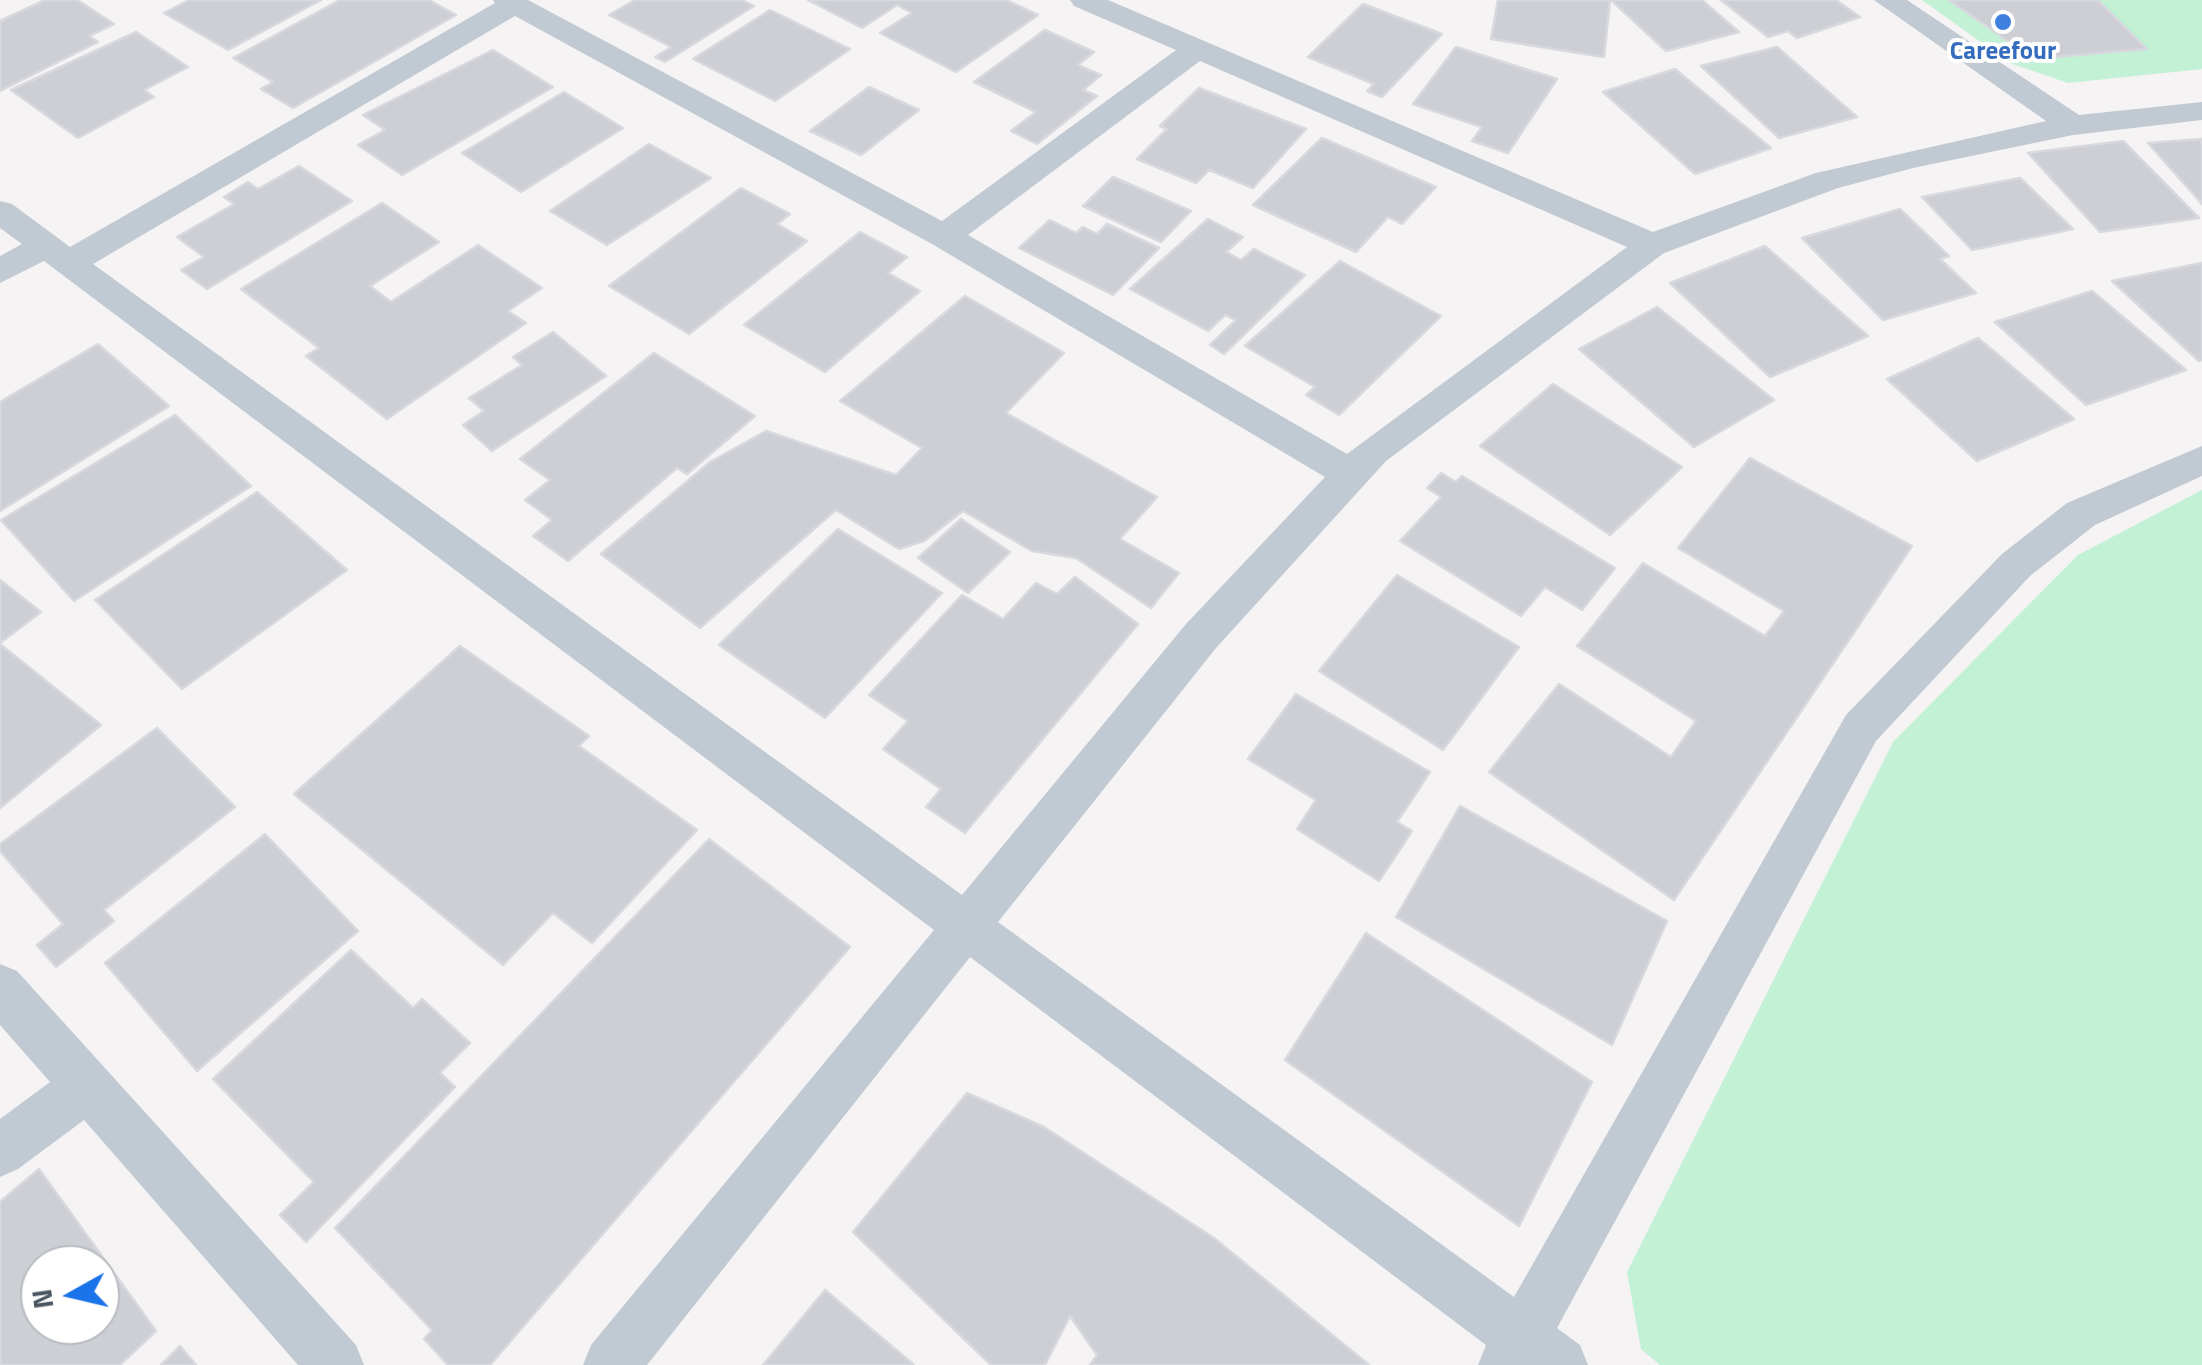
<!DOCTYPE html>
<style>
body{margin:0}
#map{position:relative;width:2202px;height:1365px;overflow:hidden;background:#f5f3f3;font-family:"Titillium Web",sans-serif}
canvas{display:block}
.north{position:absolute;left:20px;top:1245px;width:100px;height:100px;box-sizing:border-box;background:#fff;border:2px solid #b7bbc0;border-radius:50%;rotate:262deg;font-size:28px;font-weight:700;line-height:40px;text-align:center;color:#4a5661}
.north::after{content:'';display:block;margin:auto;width:35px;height:45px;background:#1a73e8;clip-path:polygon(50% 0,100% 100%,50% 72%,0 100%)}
</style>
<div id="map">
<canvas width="2202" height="1365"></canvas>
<div class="north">N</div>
</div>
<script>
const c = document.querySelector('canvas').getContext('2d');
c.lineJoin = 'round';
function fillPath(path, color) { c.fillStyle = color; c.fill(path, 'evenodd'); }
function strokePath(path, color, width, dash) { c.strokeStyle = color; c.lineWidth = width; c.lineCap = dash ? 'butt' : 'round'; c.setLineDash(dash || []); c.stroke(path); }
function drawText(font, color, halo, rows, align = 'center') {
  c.font = font + ' "Titillium Web",sans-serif'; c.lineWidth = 8; c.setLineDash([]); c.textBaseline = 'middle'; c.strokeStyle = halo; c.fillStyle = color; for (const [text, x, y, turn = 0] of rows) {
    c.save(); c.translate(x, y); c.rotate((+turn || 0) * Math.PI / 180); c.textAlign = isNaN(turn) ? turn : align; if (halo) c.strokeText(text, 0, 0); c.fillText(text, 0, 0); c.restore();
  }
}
const green = new Path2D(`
 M1922,0H2202V69L2068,83L2010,63Z
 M2202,490V1365H1660L1641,1349L1627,1272L1893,742L2078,555Z`);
const building = new Path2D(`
 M45,0H77L114,24L89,36L98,42L0,91V21Z
 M189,0H321L228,50L164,13Z
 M340,0H429L456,15L293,108L261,89L273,82L233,58Z
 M635,0H742L754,6L665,62L655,57L671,47L609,15Z
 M808,0H1006L1038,15L956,72L880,33L912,13L897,5L862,28Z
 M1498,0H1610L1604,57L1491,39Z
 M1611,0H1702L1739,32L1666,51Z
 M1721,0H1836L1860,17L1797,38L1788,31L1768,37Z
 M1949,0H2098L2147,49L2033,59Z
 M1363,4L1442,34L1382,97L1367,91L1374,84L1308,57Z
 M770,10L850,49L775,101L693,59Z
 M1045,30L1094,52L1078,65L1101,75L1083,90L1097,96L1037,144L1011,131L1036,112L974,82Z
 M136,32L188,67L144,90L154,97L78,138L11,90Z
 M1456,47L1557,79L1508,153L1472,141L1482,127L1413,104Z
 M1777,47L1857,117L1779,138L1701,66Z
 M493,50L553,87L402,175L358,145L385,130L363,115Z
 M1675,69L1771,148L1695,174L1603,92Z
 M869,87L919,110L861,155L810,131Z
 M1199,88L1306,129L1253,188L1209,170L1196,183L1137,159L1167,129L1160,126Z
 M564,92L623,128L521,192L462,153Z
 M1322,138L1436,187L1402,224L1388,217L1356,252L1253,205Z
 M2202,139V204L2148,143Z
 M2123,141L2199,218L2100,232L2028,153Z
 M649,144L711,178L607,245L550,211Z
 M299,166L352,201L207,289L181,270L204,257L177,237L234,204L224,197L248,182L258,189Z
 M1113,177L1191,211L1161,242L1083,206Z
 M2020,178L2073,229L1972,250L1922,197Z
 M741,188L790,214L777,224L807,241L689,334L609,286Z
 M382,203L439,242L370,286L391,302L478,245L542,288L508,311L526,323L387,419L306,356L319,348L241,289Z
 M1900,209L1949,256L1940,259L1976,293L1883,320L1802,238Z
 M1208,219L1243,237L1226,252L1241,260L1254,249L1305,275L1224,354L1210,345L1236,320L1225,315L1208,331L1130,289Z
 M1050,220L1076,233L1083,227L1097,234L1107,224L1159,248L1113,295L1019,248Z
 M860,232L907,257L888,273L920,291L825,372L744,325Z
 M1765,246L1868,336L1770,377L1670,283Z
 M1340,261L1441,316L1339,415L1306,395L1315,387L1245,346Z
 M2202,263V360L2199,361L2112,281Z
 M2092,291L2186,370L2086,405L1995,322Z
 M965,296L1064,353L1006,413L1157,497L1120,539L1179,573L1151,608L1076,558L1032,551L963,511L924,541L899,549L836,510L700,628L601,554L710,462L766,431L896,475L922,448L840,401Z
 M1657,307L1774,400L1694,447L1579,349Z
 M553,332L606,376L492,451L463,425L484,411L469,398L522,365L513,357Z
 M1978,338L2074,419L1977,461L1887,379Z
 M98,344L169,406L0,511V402Z
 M654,353L755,416L687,474L677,468L568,561L533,536L552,520L525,500L550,480L520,459Z
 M1553,384L1682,467L1610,535L1480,446Z
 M175,415L251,486L74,601L1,520Z
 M1750,458L1912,546L1674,900L1489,772L1559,684L1671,757L1696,721L1577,646L1643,563L1765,636L1784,611L1678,548Z
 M1441,473L1456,482L1462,476L1615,568L1582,610L1545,587L1521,616L1400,541L1441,497L1427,488Z
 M257,492L347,570L182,689L95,600Z
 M961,519L1010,552L968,593L918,558Z
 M838,529L942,593L825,718L719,645Z
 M1397,575L1519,647L1443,750L1319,671Z
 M1075,577L1138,624L965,833L926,807L941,789L883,749L908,721L869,695L962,595L1003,619L1036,583L1057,594Z
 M0,580L41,612L0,643Z
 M0,644L101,725L0,808Z
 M460,646L589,736L579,746L697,830L592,943L553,913L503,965L294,794Z
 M1296,694L1430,772L1397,822L1412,831L1379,881L1297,829L1316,800L1248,759Z
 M157,728L235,807L104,910L114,921L56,967L37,945L63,924L0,851V844Z
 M1460,806L1667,921L1612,1045L1396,917Z
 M265,834L358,931L197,1071L105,963Z
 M709,839L850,947L490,1365H448L424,1339L432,1330L335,1228Z
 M1366,933L1592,1082L1519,1226L1285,1060Z
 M351,950L413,1008L422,999L470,1043L440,1073L455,1087L306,1242L280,1215L314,1182L213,1079Z
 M967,1093L1044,1127L1214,1238L1369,1365H1090L1097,1355L1070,1316L1045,1365H991L853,1232Z
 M39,1169L156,1331L120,1365H0V1202ZM40,1265H100V1325H40Z
 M825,1290L914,1365H763Z
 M180,1346L196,1365H161Z`);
const street = new Path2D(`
 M493,0H528L942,221L1176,50L1074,6L1070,0H1108L1653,232L1816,173L2046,121L1874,0H1907L2079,115L2202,102V120L2073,135L1913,168L1838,188L1664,253L1386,461L1216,648L998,922L1514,1297L1846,715L2002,554L2067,503L2202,446V476L2095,525L2030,576L1876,741L1557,1328L1580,1345L1588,1365H1478L1486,1345L970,957L647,1365H583L591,1345L934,930L44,261L0,283V256L22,244L0,228V201L12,204L70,247L495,3ZM515,16L932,244L1325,477L1186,624L962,895L93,264ZM1200,61L1627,247L1347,454L968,235Z
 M0,964L17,971L356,1345L364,1365H298L84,1120L18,1169L0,1177V1119L50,1082L0,1025Z`);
const markers = [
 [2003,22,10,"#3f7fe0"]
];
const farShopnames = [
 ["Careefour",2003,53]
];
fillPath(green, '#c3f1d5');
fillPath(building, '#cdcfd5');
strokePath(building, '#d7d9de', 2.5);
fillPath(street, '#c1cad2');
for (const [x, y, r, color] of markers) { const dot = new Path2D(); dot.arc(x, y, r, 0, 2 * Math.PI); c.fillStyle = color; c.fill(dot); strokePath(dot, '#fff', 4); }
drawText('bold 25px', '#366cbe', '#fff', farShopnames);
</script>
